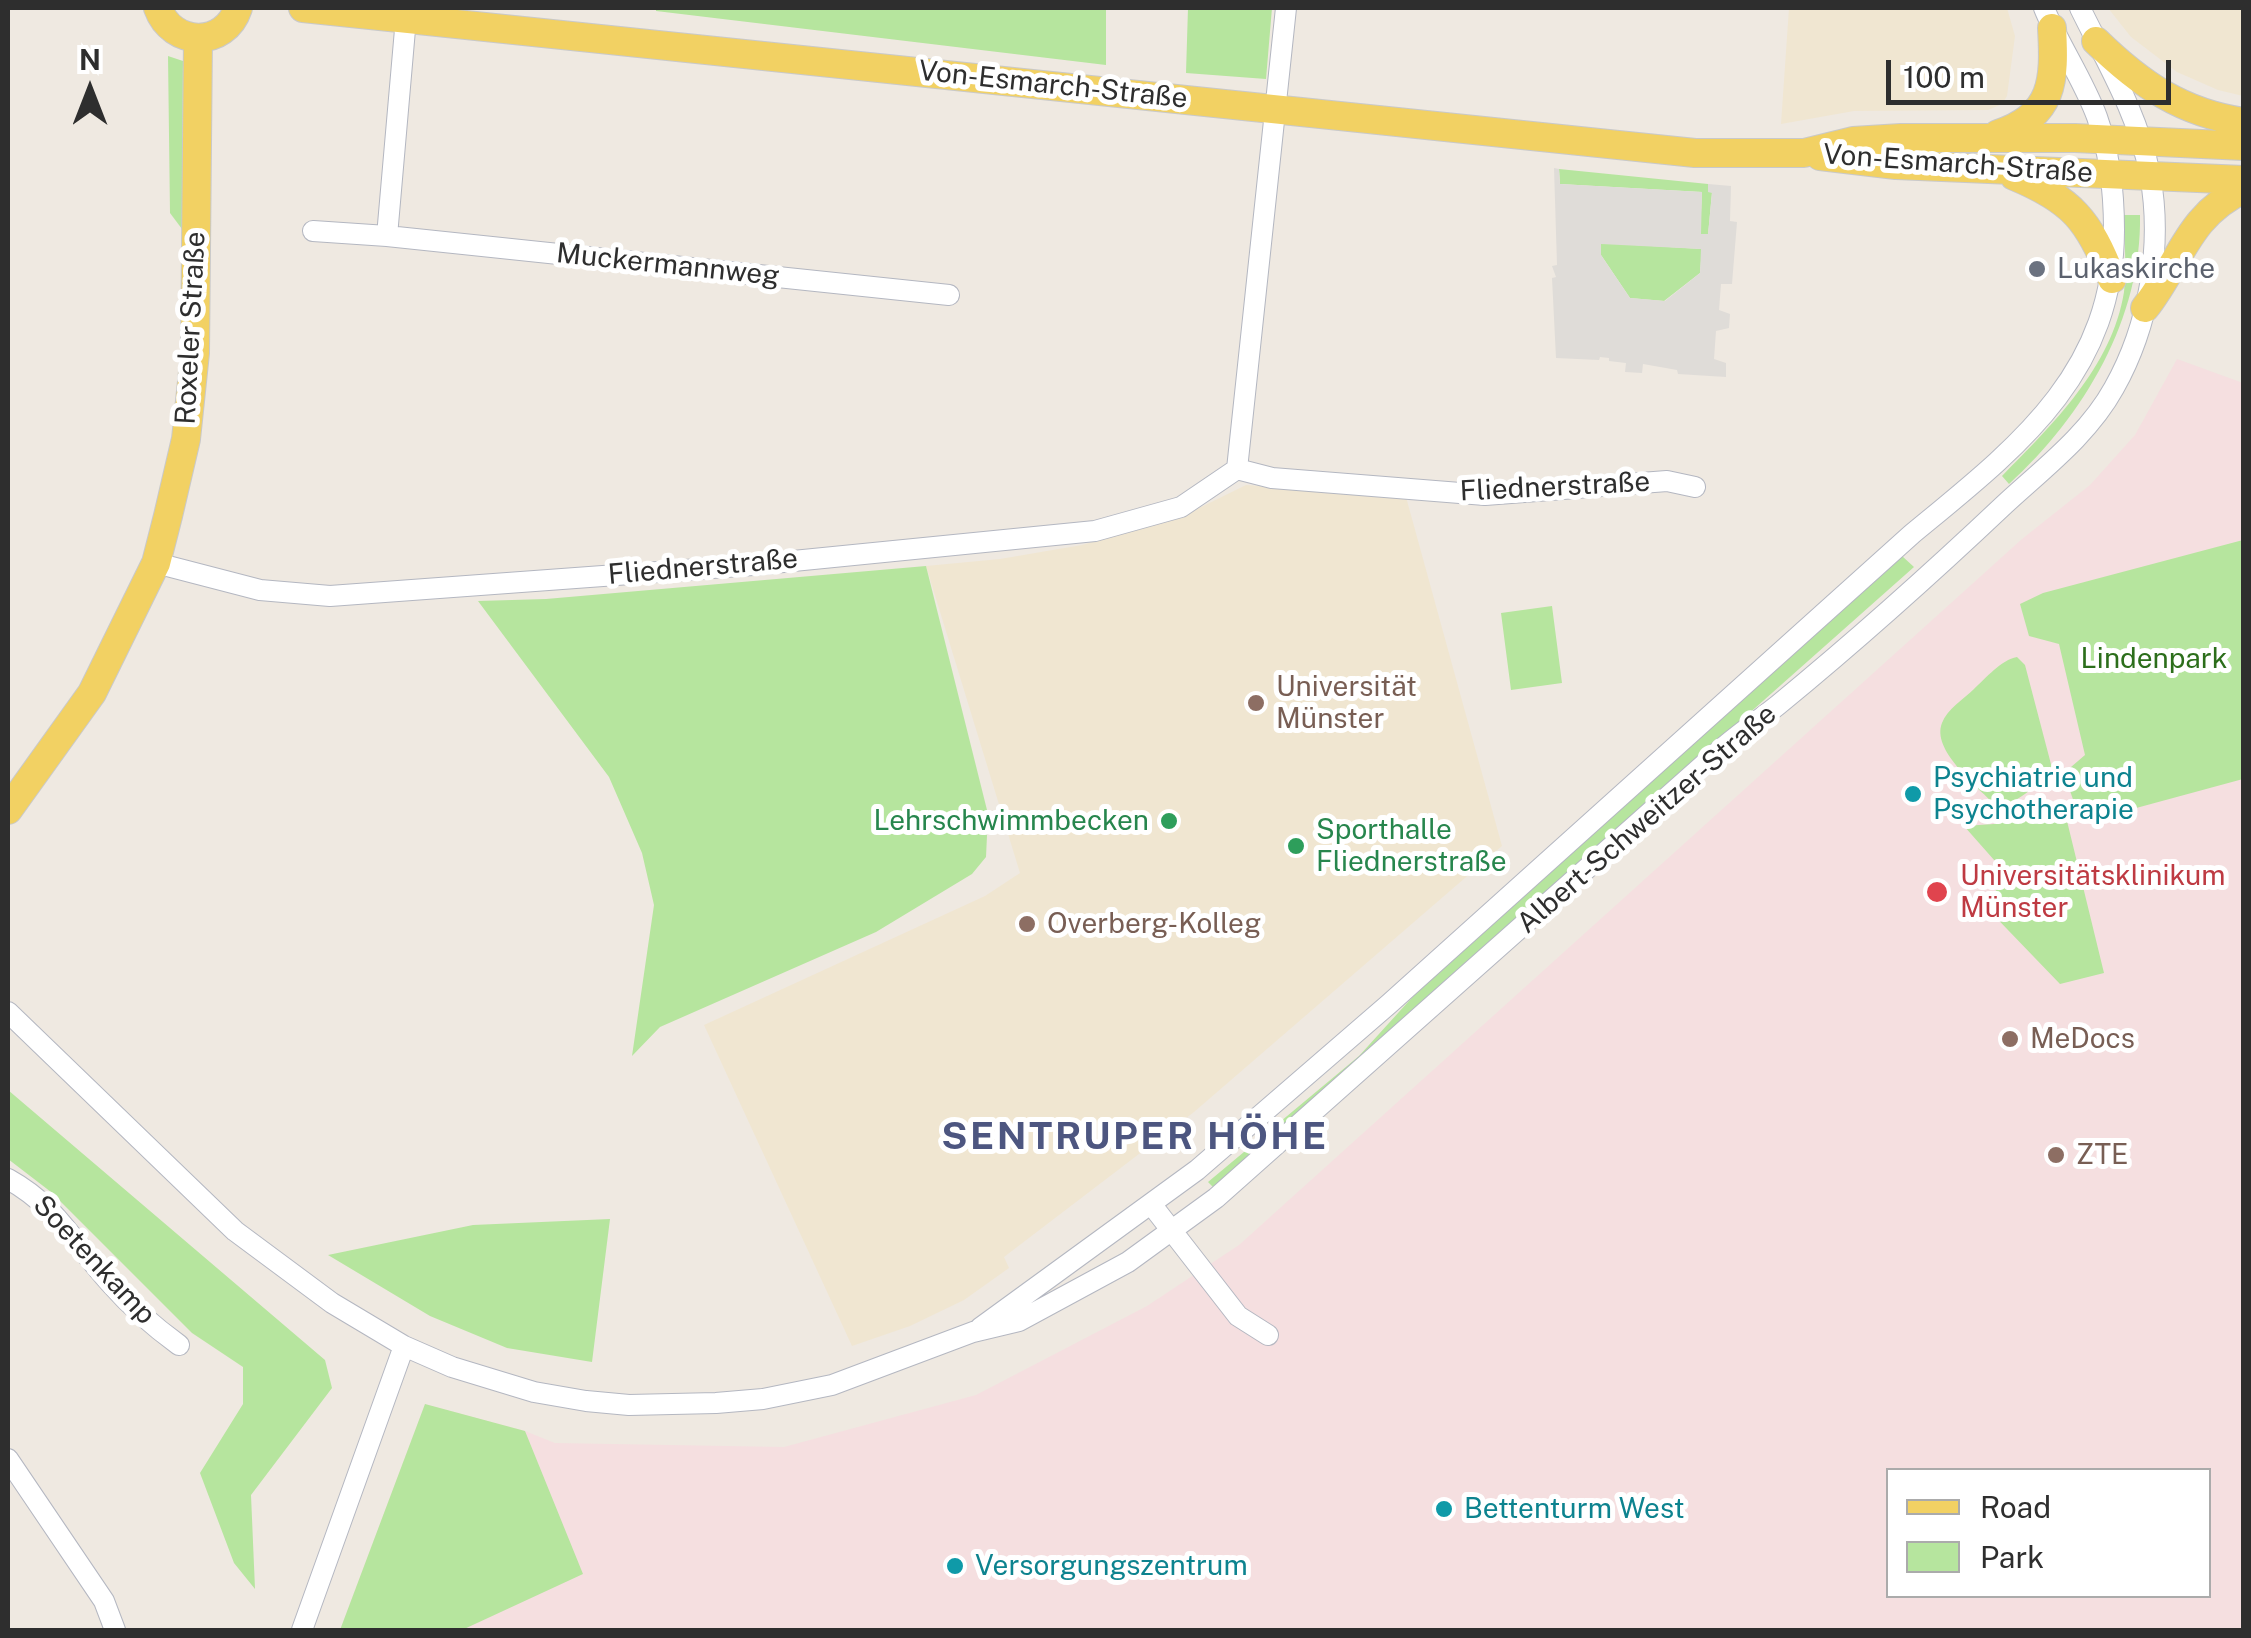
<!DOCTYPE html>
<meta charset="utf-8">
<style>
body{margin:0}
#map{position:relative;width:2251px;height:1638px;overflow:hidden;background:#efe9e1;font-family:"Public Sans",sans-serif}
canvas{display:block}
.frame{position:absolute;inset:0;border:10px solid #2e2e2e;pointer-events:none}
.legend{position:absolute;left:1886px;top:1468px;width:325px;height:130px;box-sizing:border-box;background:#fff;border:2px solid #ababab;margin:0;padding:12px 18px;list-style:none;font-size:30px;color:#2e2e2e}
.legend li{display:flex;align-items:center;gap:20px;height:50px}
.legend b{width:50px;border:2px solid #ababab}
.north{position:absolute;left:40px;top:40px;width:100px;height:100px;-webkit-text-stroke:8px #fff;paint-order:stroke;rotate:0deg;font-size:28px;font-weight:700;line-height:40px;text-align:center;color:#2e2e2e}
.north::after{content:'';display:block;margin:auto;width:35px;height:45px;background:#2e2e2e;clip-path:polygon(50% 0,100% 100%,50% 72%,0 100%)}
.scale{position:absolute;left:1886px;top:60px;width:285px;height:45px;box-sizing:border-box;border:5px solid #2e2e2e;border-top:0;padding-left:12px;font-size:30px;line-height:35px;white-space:nowrap;color:#2e2e2e;-webkit-text-stroke:8px #fff;paint-order:stroke}
</style>
<div id="map">
<canvas width="2251" height="1638"></canvas>
<div class="frame"></div>
<ul class="legend">
<li><b style="height:12px;background:#f2d163"></b>Road</li>
<li><b style="height:28px;background:#b6e59e"></b>Park</li>
</ul>
<div class="north">N</div>
<div class="scale">100 m</div>
</div>
<script>
const c = document.querySelector('canvas').getContext('2d');
c.lineJoin = 'round';
function fillPath(path, color) { c.fillStyle = color; c.fill(path, 'evenodd'); }
function strokePath(path, color, width, dash) { c.strokeStyle = color; c.lineWidth = width; c.lineCap = dash ? 'butt' : 'round'; c.setLineDash(dash || []); c.stroke(path); }
function drawText(font, color, halo, rows, align = 'center') {
  c.font = font + ' "Public Sans",sans-serif'; c.lineWidth = 10; c.setLineDash([]); c.textBaseline = 'middle'; c.strokeStyle = halo; c.fillStyle = color; for (const [text, x, y, turn = 0] of rows) {
    c.save(); c.translate(x, y); c.rotate((+turn || 0) * Math.PI / 180); c.textAlign = isNaN(turn) ? turn : align; if (halo) c.strokeText(text, 0, 0); c.fillText(text, 0, 0); c.restore();
  }
}
const education = new Path2D(`
 M1789,8H2007L2015,36L2007,96L2002,104L1988,110L1854,111L1781,124Z
 M2108,8H2243V96L2218,90L2177,72L2131,37Z
 M1246,485L1406,497L1502,846L1194,1112L1004,1257L1009,1268L964,1300L910,1326L852,1346L704,1025L985,896L1020,873L926,566L1000,559L1082,545L1185,515Z`);
const medical = new Path2D(`
 M2177,359L2243,383V1630H340L425,1404L525,1431L555,1443L784,1447L976,1395L1147,1306L1239,1245L2022,539L2090,485L2135,435ZM1888,1470H2208V1596H1888Z`);
const green = new Path2D(`
 M656,8H1106V65L656,11Z
 M1188,8H1272L1266,79L1186,73Z
 M168,56L183,61L182,229L170,213Z
 M1559,169L1708,184V192H1712L1708,235L1700,234L1702,192L1560,184Z
 M2124,215H2140C2142,318 2084,416 2009,484L2002,476C2052,425 2112,367 2124,292C2127,266 2124,241 2124,215Z
 M1601,243L1702,249L1700,273L1664,301L1630,298L1601,255Z
 M2243,540V779L2081,823L2064,773L2085,755L2059,644L2029,636L2020,604L2043,593Z
 M1902,556L1914,567L1214,1188L1208,1182L1359,1056L1447,959Z
 M926,566L988,814L986,857L972,874L876,932L660,1027L632,1056L654,905L642,853L609,777L478,601L546,599Z
 M1552,606L1562,683L1511,690L1501,613Z
 M2017,657L2025,665L2052,768C2039,784 2016,807 1994,804C1977,786 1931,750 1942,723C1947,709 1964,699 1974,689C1986,678 2001,660 2017,657Z
 M2052,809L2067,821L2104,973L2060,984L1982,903L2010,878L1964,826L1994,824Z
 M8,1090L325,1360L332,1388L251,1495L255,1589L234,1563L200,1473L243,1404V1367L192,1333L51,1192L8,1159Z
 M610,1219L592,1362L507,1348L430,1316L328,1255L473,1225Z
 M425,1404L525,1431L583,1574L462,1630H340Z`);
const plaza = new Path2D(`
 M1554,168L1559,169L1560,184L1702,192L1701,234H1708L1712,193L1708,192V184L1731,186L1730,221L1737,222L1732,284H1721L1719,310L1730,314L1729,328L1716,331L1714,359L1726,363V377L1678,374L1677,370L1643,364L1642,373L1625,372L1626,363L1609,361V358L1600,357L1599,360L1556,358L1552,278L1556,277L1552,266L1557,265ZM1601,244L1701,249L1700,273L1665,301L1630,298L1601,255Z`);
const minor = new Path2D(`
 M406,18L387,236L949,295
 M313,231L387,236
 M1237,469L1272,478L1485,495L1667,481L1695,487
 M156,563L260,590L330,596L753,565L1095,531L1181,507L1237,469L1286,8
 M8,1012L235,1231L332,1303L404,1346L452,1367L534,1392L586,1401L629,1405L716,1403L763,1399L832,1385L973,1332L1019,1321L1128,1262L1216,1198L1718,752C1737,735 1758,721 1778,705C1856,641 1932,573 2005,504C2044,468 2088,435 2114,388C2149,326 2163,246 2150,175C2139,116 2106,61 2080,8
 M8,1179C57,1206 73,1242 110,1283C131,1307 153,1326 179,1345
 M1151,1204L1238,1316L1268,1335
 M980,1328L1197,1170L1389,1004L1912,534C2015,449 2114,375 2114,230C2114,191 2110,154 2097,117C2083,79 2059,45 2044,8
 M8,1459L104,1601L115,1630
 M302,1630L404,1346`);
const major = new Path2D(`
 M158,8C172,47 225,48 238,8
 M303,8L1695,153H1804L1853,141L1901,138H2075L2244,146
 M2096,41C2140,84 2182,113 2244,122
 M1998,134C2054,116 2055,80 2052,28
 M1820,156L1896,165L2244,180
 M2014,176C2072,200 2089,220 2112,279
 M2145,308C2180,264 2187,215 2244,189
 M8,810L92,693L156,563L168,516L186,439L195,353L198,39`);
const markers = [
 [2037,269,10,"#6b7280"],
 [1256,703,10,"#8d6e63"],
 [1913,794,10,"#0f9aa8"],
 [1169,821,10,"#2e9e5b"],
 [1296,846,10,"#2e9e5b"],
 [1937,892,12,"#e0444e"],
 [1027,924,10,"#8d6e63"],
 [2010,1039,10,"#8d6e63"],
 [2056,1155,10,"#8d6e63"],
 [1444,1509,10,"#0f9aa8"],
 [955,1566,10,"#0f9aa8"]
];
const streetNames = [
 ["Von-Esmarch-Straße",1053,85,6],
 ["Von-Esmarch-Straße",1958,164,4],
 ["Muckermannweg",668,265,6],
 ["Roxeler Straße",191,328,-87],
 ["Fliednerstraße",1555,487,-3],
 ["Fliednerstraße",703,567,-5],
 ["Albert-Schweitzer-Straße",1647,819,-41],
 ["Soetenkamp",94,1260,47]
];
const worshipNames = [
 ["Lukaskirche",2057,269]
];
const parkNames = [
 ["Lindenpark",2154,659]
];
const educationNames = [
 ["Universität",1276,687],
 ["Münster",1276,719],
 ["Overberg-Kolleg",1047,924],
 ["MeDocs",2030,1039],
 ["ZTE",2076,1155]
];
const cultureNames = [
 ["Psychiatrie und",1933,778],
 ["Psychotherapie",1933,810],
 ["Bettenturm West",1464,1509],
 ["Versorgungszentrum",975,1566]
];
const leisureNames = [
 ["Lehrschwimmbecken",1149,821],
 ["Sporthalle",1316,830,"left"],
 ["Fliednerstraße",1316,862,"left"]
];
const healthNames = [
 ["Universitätsklinikum",1960,876],
 ["Münster",1960,908]
];
const districtNames = [
 ["SENTRUPER HÖHE",1135,1137]
];
fillPath(education, '#f0e6d1');
fillPath(medical, '#f5dfe0');
fillPath(green, '#b6e59e');
fillPath(plaza, '#dfdcd8');
strokePath(minor, '#b4b7c1', 22);
strokePath(major, '#c9c9c9', 30);
strokePath(minor, '#fff', 20);
strokePath(major, '#f2d163', 28);
for (const [x, y, r, color] of markers) { const dot = new Path2D(); dot.arc(x, y, r, 0, 2 * Math.PI); c.fillStyle = color; c.fill(dot); strokePath(dot, '#fff', 4); }
drawText('28px', '#2e2e2e', '#fff', streetNames);
drawText('28px', '#5b616d', '#fff', worshipNames, 'left');
drawText('28px', '#2c6e1b', '#fff', parkNames);
drawText('28px', '#785e54', '#fff', educationNames, 'left');
drawText('28px', '#0d838f', '#fff', cultureNames, 'left');
drawText('28px', '#27864d', '#fff', leisureNames, 'right');
drawText('28px', '#be3a42', '#fff', healthNames, 'left');
c.letterSpacing = '2.5px';
drawText('bold 38px', '#4d5680', '#fff', districtNames);
c.letterSpacing = '0px';
</script>
